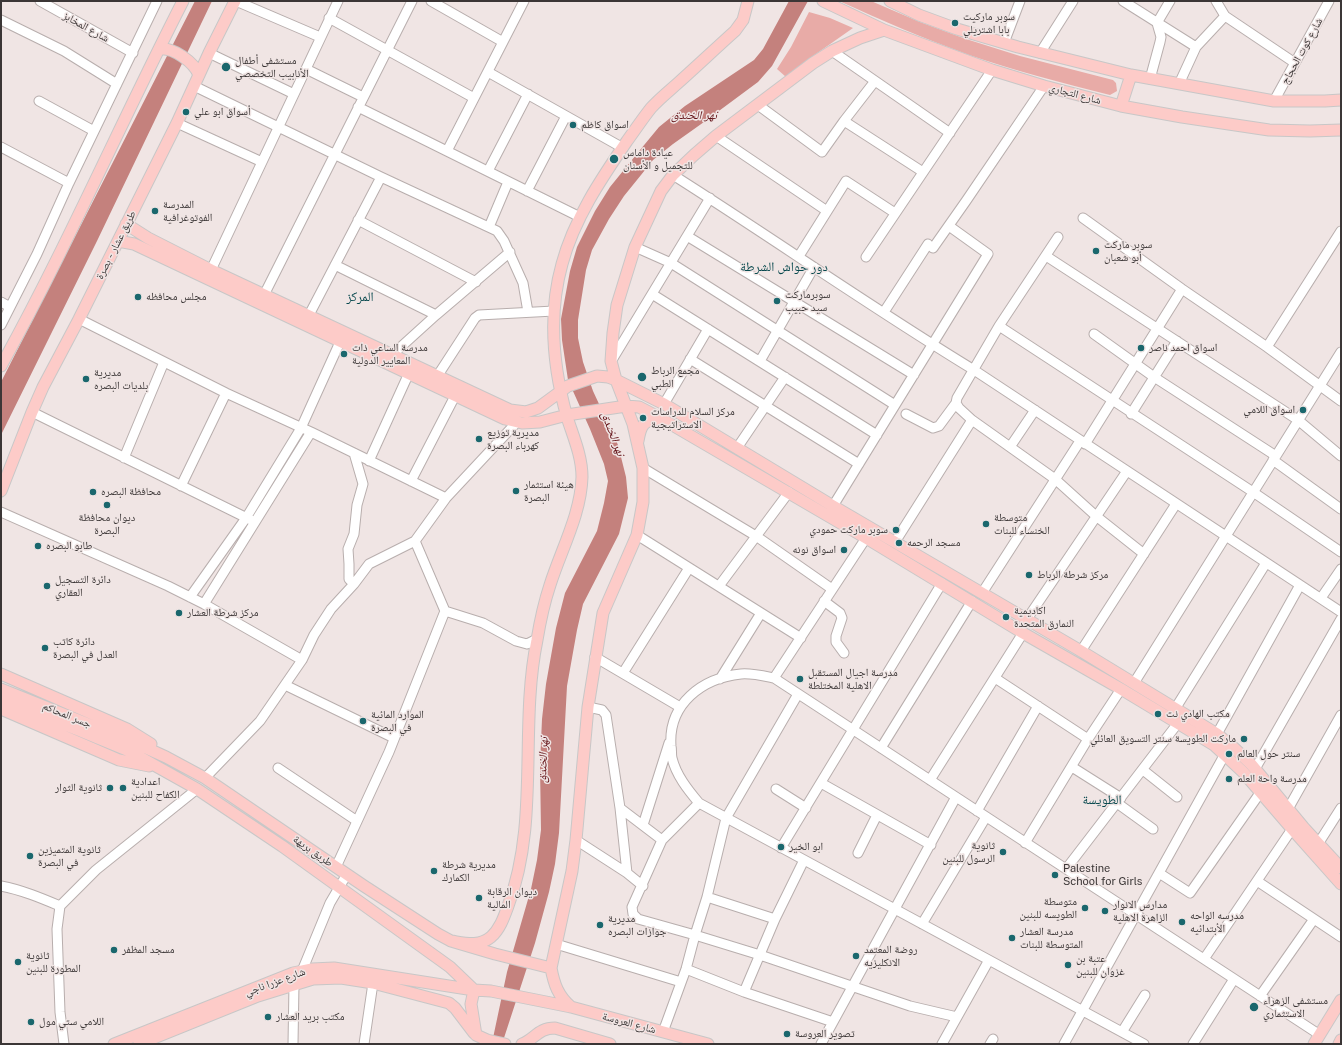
<!DOCTYPE html>
<meta charset="utf-8">
<style>
body{margin:0}
#map{position:relative;width:1342px;height:1045px;overflow:hidden;background:#f0e5e4;font-family:"Public Sans",sans-serif}
canvas{display:block}
.frame{position:absolute;inset:0;border:2px solid #3b3636;pointer-events:none}
</style>
<div id="map">
<canvas width="1342" height="1045"></canvas>
<div class="frame"></div>
</div>
<script>
const c = document.querySelector('canvas').getContext('2d');
c.lineJoin = 'round';
function fillPath(path, color) { c.fillStyle = color; c.fill(path, 'evenodd'); }
function strokePath(path, color, width, dash) { c.strokeStyle = color; c.lineWidth = width; c.lineCap = dash ? 'butt' : 'round'; c.setLineDash(dash || []); c.stroke(path); }
function drawText(font, color, halo, rows, align = 'center') {
  c.font = font + ' "Public Sans","Noto Naskh Arabic",sans-serif'; c.lineWidth = 3; c.setLineDash([]); c.textBaseline = 'middle'; c.strokeStyle = halo; c.fillStyle = color; for (const [text, x, y, turn = 0] of rows) {
    c.save(); c.translate(x, y); c.rotate((+turn || 0) * Math.PI / 180); c.textAlign = isNaN(turn) ? turn : align; if (halo) c.strokeText(text, 0, 0); c.fillText(text, 0, 0); c.restore();
  }
}
const green = new Path2D(`
 M839,1H871L920,22L966,39L1020,56L1113,80L1116,83L1117,91L1110,95C1063,83 1015,71 969,55C925,39 881,20 839,1Z
 M809,12L830,18L853,28L806,61L786,77L777,69L791,47Z`);
const water = new Path2D(`
 M195,1H212L97,241L1,435V382Z
 M789,1H808L772,66L758,82L704,122L673,144L653,160L641,175L624,196L609,219L592,250L586,270L578,320V338L583,362L593,391L618,445L626,477L628,498L619,534L583,604L577,630L567,686L559,833L555,864L549,892L535,943L502,1044L493,1038L507,972L531,889L537,860L541,830L540,765L542,719L546,684L556,628L565,593L597,531L604,503L608,481L604,464L590,429L568,380L562,340L561,319L570,271L577,247L595,211L610,187L640,150L659,127L685,106L754,60L763,49Z`);
const minor = new Path2D(`
 M40,1L133,53
 M236,1L320,37
 M431,1L503,42
 M1123,1L1196,47
 M1216,1L1225,16L1295,63
 M329,18L474,98
 M1,20L64,51L117,84
 M1004,43L1020,1
 M832,51L950,133
 M209,53L294,94
 M1040,53L1073,1
 M306,69L363,97
 M488,72L623,148
 M1150,79L1160,42L1161,37L1157,23L1170,1
 M1179,84L1196,47L1225,16
 M194,86L381,177L497,231L504,241L523,283L528,312
 M39,101L94,131
 M1274,101L1329,1
 M758,105L822,152L844,121L875,81
 M358,107L580,217
 M844,121L923,172
 M177,123L262,162
 M716,136L827,211
 M1,147L69,183
 M447,151L524,1
 M488,171L528,94
 M673,175C774,239 872,308 974,370L1341,612
 M527,191L566,116
 M1083,218L1182,289L1267,347L1341,401
 M358,220L476,282
 M489,227L508,182
 M687,236L914,375
 M635,247L671,263L895,405
 M933,248L966,201L1044,86
 M799,256L846,181L895,213
 M1046,256L1298,420L1341,456
 M866,257L992,70
 M335,265L436,315
 M211,270L338,1
 M652,294L877,435
 M264,295L412,1
 M1,302L10,307
 M884,312L928,244
 M309,315L381,177
 M79,319L226,393L311,432L446,498
 M1,325L37,254L69,183L157,1
 M999,326L1253,492L1341,552
 M1094,334L1154,377L1276,456
 M1267,347L1341,231
 M393,354L436,315L510,252
 M690,359L859,464
 M612,360L710,198
 M760,361L814,267
 M438,375L475,318L479,315L554,311
 M956,403L959,408L972,420L1055,479L1096,516L1144,554
 M664,404L708,329
 M32,412L255,522
 M906,414L933,428L939,426L956,403L957,398L999,326L1058,237
 M1131,414L1177,341
 M1085,444L1182,289
 M1010,447L1035,410
 M737,448L785,377
 M124,458L164,362
 M1273,460L1341,509
 M369,461L409,373
 M643,468L756,536L832,589
 M411,481L455,396
 M181,486L226,393
 M833,506L988,254L949,226
 M1,512L168,586L204,604L302,660
 M637,535L801,638
 M895,542L972,420
 M354,584L349,579V564L348,549L354,534L357,505L363,484L354,453
 M719,586L789,492
 M982,593L1080,441
 M190,597L246,518L301,428L340,342
 M1321,598L1341,569
 M824,601L840,613L842,618L836,636V642L844,653
 M204,604L311,432
 M445,611L483,623L516,641L527,644L537,639
 M1027,619L1127,471
 M1081,651L1176,504
 M595,657L680,707
 M623,673L689,568
 M774,678L870,532
 M995,678L1088,739
 M720,679L761,613
 M1134,683L1341,352
 M285,685L394,738
 M588,707L602,710L606,715L620,808L627,873
 M1175,709L1266,563
 M1217,734L1300,585
 M881,748L972,601
 M1072,767L1121,798
 M278,768L357,821
 M1255,769L1341,619
 M1143,770L1177,797
 M205,778L260,721L302,660L314,635L331,609L354,584L369,564L415,541L446,498L517,422
 M930,780L1023,633
 M821,783L931,845
 M776,789L806,808
 M699,803L662,840L632,907L633,914L638,919L695,935L760,955L910,1006L957,1017
 M1117,803L1153,829
 M620,808L662,840
 M1288,809L1341,715
 M977,811L1038,706
 M643,825L669,743
 M576,840L627,873L643,886
 M1025,843L1088,739L1121,689
 M1318,844L1341,808
 M781,848L942,583
 M858,853L877,815
 M336,867L389,752L445,611L415,541
 M1066,869L1178,723
 M1159,873L1190,893L1260,793
 M1257,881L1341,937
 M1,886C22,890 41,898 60,906
 M707,897L775,919
 M922,924L986,817
 M556,944L681,982
 M1204,959L1292,829
 M686,969L744,992L833,1022
 M302,971L330,903L347,874
 M744,992L775,919L804,860
 M1260,996L1314,919
 M663,1032L686,969L695,935L707,897L726,818L798,694
 M1122,1032L1145,995
 M64,1044L60,1012L57,929L60,906L96,870L197,789
 M293,1044L294,984
 M364,1044L373,983
 M821,1044L956,797
 M942,1044L989,960
 M990,1044L993,1039
 M1064,1044L1225,754
 M1144,1044L699,803C688,790 676,775 672,758C671,754 672,750 671,746C668,704 702,678 741,674C751,673 764,676 774,678L1320,1035
 M1193,1044L1234,979`);
const major = new Path2D(`
 M823,1L884,30L992,70L1044,86L1121,106L1182,117L1269,130L1310,131L1341,130
 M890,1L919,15L957,29L1018,47L1131,75L1274,101H1325L1341,100
 M159,49C173,47 194,62 199,75
 M1121,106L1131,75
 M126,224L148,238L211,270L510,410L526,412L538,408L568,386L597,376L608,377L616,380L664,404L833,506L1081,651L1217,734L1234,748L1251,764L1304,828L1341,868
 M118,241L134,244L505,419L522,423L540,422L567,415L626,406L639,407L662,419L866,538L1023,633L1121,689L1214,745L1243,772L1292,829L1341,884
 M1,366C67,247 121,122 183,1
 M638,441C641,423 644,420 662,419
 M1,491L32,412L43,387L79,319L177,123L209,53L235,1
 M1,674L127,729L151,744
 M1,689L133,742L166,757L205,778L364,886L438,934L451,941L495,954L551,968C554,984 558,996 571,1007
 M1,700L78,730L129,751L197,789L282,846L450,967L474,990L471,1004L476,1035
 M1,709L119,760L149,766
 M451,941C465,943 479,947 491,937C500,929 504,917 508,906C540,821 519,728 537,640C540,622 544,603 550,585C561,550 581,514 582,477C582,456 573,436 567,417C553,367 548,314 562,264C574,219 601,179 627,141C635,130 643,118 651,108C659,99 669,91 678,83C697,66 716,48 735,31L743,20L748,1
 M551,968L572,871L576,840L588,707L603,613L637,535L643,502V468L633,424L616,380L611,361L613,333L617,305L635,247L661,191L673,175L694,155L716,136L813,63L832,51L860,38L884,30
 M476,1035L487,1040L505,1044
 M114,1044L293,973L312,969L334,968L474,990L491,991L571,1007L708,1044
 M139,1044L258,996L313,979L341,978L373,983L449,1003L455,1008L474,1033
 M522,1044C535,1039 538,1028 555,1028L610,1044
 M1314,1044L1341,1000
 M1339,1044L1341,1040`);
const markers = [
 [955,23,4,"#1a676d"],
 [226,67,5,"#1a676d"],
 [186,112,4,"#1a676d"],
 [573,125,4,"#1a676d"],
 [614,159,5,"#1a676d"],
 [155,211,4,"#1a676d"],
 [1096,251,4,"#1a676d"],
 [138,297,4,"#1a676d"],
 [777,301,4,"#1a676d"],
 [1141,348,4,"#1a676d"],
 [344,354,4,"#1a676d"],
 [642,377,5,"#1a676d"],
 [86,379,4,"#1a676d"],
 [1303,410,4,"#1a676d"],
 [643,418,4,"#1a676d"],
 [479,439,4,"#1a676d"],
 [516,491,4,"#1a676d"],
 [93,492,4,"#1a676d"],
 [107,505,4,"#1a676d"],
 [986,524,4,"#1a676d"],
 [896,530,4,"#1a676d"],
 [899,543,4,"#1a676d"],
 [38,546,4,"#1a676d"],
 [844,550,4,"#1a676d"],
 [1029,575,4,"#1a676d"],
 [47,586,4,"#1a676d"],
 [179,613,4,"#1a676d"],
 [1006,617,4,"#1a676d"],
 [45,648,4,"#1a676d"],
 [800,679,4,"#1a676d"],
 [1158,714,4,"#1a676d"],
 [363,721,4,"#1a676d"],
 [1244,739,4,"#1a676d"],
 [1229,754,4,"#1a676d"],
 [1229,779,4,"#1a676d"],
 [110,788,4,"#1a676d"],
 [123,788,4,"#1a676d"],
 [781,847,4,"#1a676d"],
 [1003,852,4,"#1a676d"],
 [30,856,4,"#1a676d"],
 [434,871,4,"#1a676d"],
 [1055,875,4,"#1a676d"],
 [479,898,4,"#1a676d"],
 [1085,908,4,"#1a676d"],
 [1105,911,4,"#1a676d"],
 [1182,922,4,"#1a676d"],
 [600,925,4,"#1a676d"],
 [1012,938,4,"#1a676d"],
 [114,950,4,"#1a676d"],
 [856,956,4,"#1a676d"],
 [18,962,4,"#1a676d"],
 [1068,965,4,"#1a676d"],
 [1254,1007,5,"#1a676d"],
 [268,1017,4,"#1a676d"],
 [31,1022,4,"#1a676d"],
 [787,1034,4,"#1a676d"]
];
const poiNames = [
 ["سوبر ماركيت",963,17],
 ["بابا اشتريلي",963,30],
 ["مستشفى أطفال",235,61],
 ["الأنابيب التخصصي",235,74],
 ["أسواق ابو علي",194,112],
 ["اسواق كاظم",581,125],
 ["عيادة داماس",623,153],
 ["للتجميل و الأسنان",623,166],
 ["المدرسة",163,205],
 ["الفوتوغرافية",163,218],
 ["سوبر ماركت",1104,245],
 ["أبو شعبان",1104,258],
 ["سوبرماركت",785,295],
 ["سيد حبيب",785,308],
 ["مجلس محافظه",146,297],
 ["مدرسة الساعي ذات",352,348],
 ["المعايير الدولية",352,361],
 ["اسواق احمد ناصر",1149,348],
 ["مجمع الرباط",651,371],
 ["الطبي",651,384],
 ["مديرية",94,373],
 ["بلديات البصره",94,386],
 ["اسواق اللامي",1295,410,"right"],
 ["مركز السلام للدراسات",651,412],
 ["الاستراتيجية",651,425],
 ["مديرية توزيع",487,433],
 ["كهرباء البصرة",487,446],
 ["هيئة استثمار",524,485],
 ["البصرة",524,498],
 ["محافظة البصره",101,492],
 ["ديوان محافظة",107,518,"center"],
 ["البصرة",107,531,"center"],
 ["متوسطة",994,518],
 ["الخنساء للبنات",994,531],
 ["سوبر ماركت حمودي",888,530,"right"],
 ["مسجد الرحمه",907,543],
 ["طابو البصره",46,546],
 ["اسواق نونه",836,550,"right"],
 ["مركز شرطة الرباط",1037,575],
 ["دائرة التسجيل",55,580],
 ["العقاري",55,593],
 ["اكاديمية",1014,611],
 ["النمارق المتحدة",1014,624],
 ["مركز شرطة العشار",187,613],
 ["دائرة كاتب",53,642],
 ["العدل في البصرة",53,655],
 ["مدرسة اجيال المستقبل",808,673],
 ["الاهلية المختلطة",808,686],
 ["مكتب الهادي نت",1166,714],
 ["الموارد المائية",371,715],
 ["في البصرة",371,728],
 ["ماركت الطويسة سنتر التسويق العائلي",1236,739,"right"],
 ["سنتر حول العالم",1237,754],
 ["مدرسة واحة العلم",1237,779],
 ["اعدادية",131,782],
 ["الكفاح للبنين",131,795],
 ["ثانوية الثوار",102,788,"right"],
 ["ثانوية",995,846,"right"],
 ["الرسول للبنين",995,859,"right"],
 ["ابو الخير",789,847],
 ["ثانوية المتميزين",38,850],
 ["في البصرة",38,863],
 ["مديرية شرطة",442,865],
 ["الكمارك",442,878],
 ["Palestine",1063,869],
 ["School for Girls",1063,882],
 ["ديوان الرقابة",487,892],
 ["المالية",487,905],
 ["متوسطة",1077,902,"right"],
 ["الطويسه للبنين",1077,915,"right"],
 ["مدارس الانوار",1113,905],
 ["الزاهرة الاهلية",1113,918],
 ["مدرسه الواحه",1190,916],
 ["الأبتدائيه",1190,929],
 ["مديرية",608,919],
 ["جوازات البصره",608,932],
 ["مدرسة العشار",1020,932],
 ["المتوسطة للبنات",1020,945],
 ["مسجد المظفر",122,950],
 ["روضة المعتمد",864,950],
 ["الانكليزيه",864,963],
 ["ثانوية",26,956],
 ["المطورة للبنين",26,969],
 ["عتبة بن",1076,959],
 ["غزوان للبنين",1076,972],
 ["مستشفى الزهراء",1263,1001],
 ["الاستثماري",1263,1014],
 ["مكتب بريد العشار",276,1017],
 ["اللامي ستي مول",39,1022],
 ["تصوير العروسة",795,1034]
];
const streetNames = [
 ["شارع المخابز",86,27,29],
 ["شارع كوت الحجاج",1302,51,-61],
 ["شارع التجاري",1075,94,15],
 ["طريق عشار - بصرة",116,245,-63],
 ["جسر المحاكم",67,715,22],
 ["طريق بريهة",313,851,35],
 ["شارع عزرا ناجي",275,982,-20],
 ["شارع العروسة",629,1023,15]
];
const waterNames = [
 ["نهر الخندق",694,115],
 ["نهر الخندق",613,434,69],
 ["نهر الخندق",543,760,-88]
];
const quarterNames = [
 ["دور حواش الشرطة",784,267],
 ["المركز",360,297],
 ["الطويسة",1102,800]
];
fillPath(green, '#e8aba7');
fillPath(water, '#c4817d');
strokePath(minor, '#b8aead', 11);
strokePath(major, '#c8c7c7', 13);
strokePath(minor, '#fff', 9);
strokePath(major, '#fdcbc8', 11);
for (const [x, y, r, color] of markers) { const dot = new Path2D(); dot.arc(x, y, r, 0, 2 * Math.PI); c.fillStyle = color; c.fill(dot); strokePath(dot, '#f0e5e4', 1.5); }
drawText('11px', '#3b3636', '#f0e5e4', poiNames, 'left');
drawText('11px', '#3b3636', '#f0e5e4', streetNames);
drawText('italic 12px', '#621116', '#f0e5e4', waterNames);
drawText('13px', '#07484d', '#f0e5e4', quarterNames);
</script>
